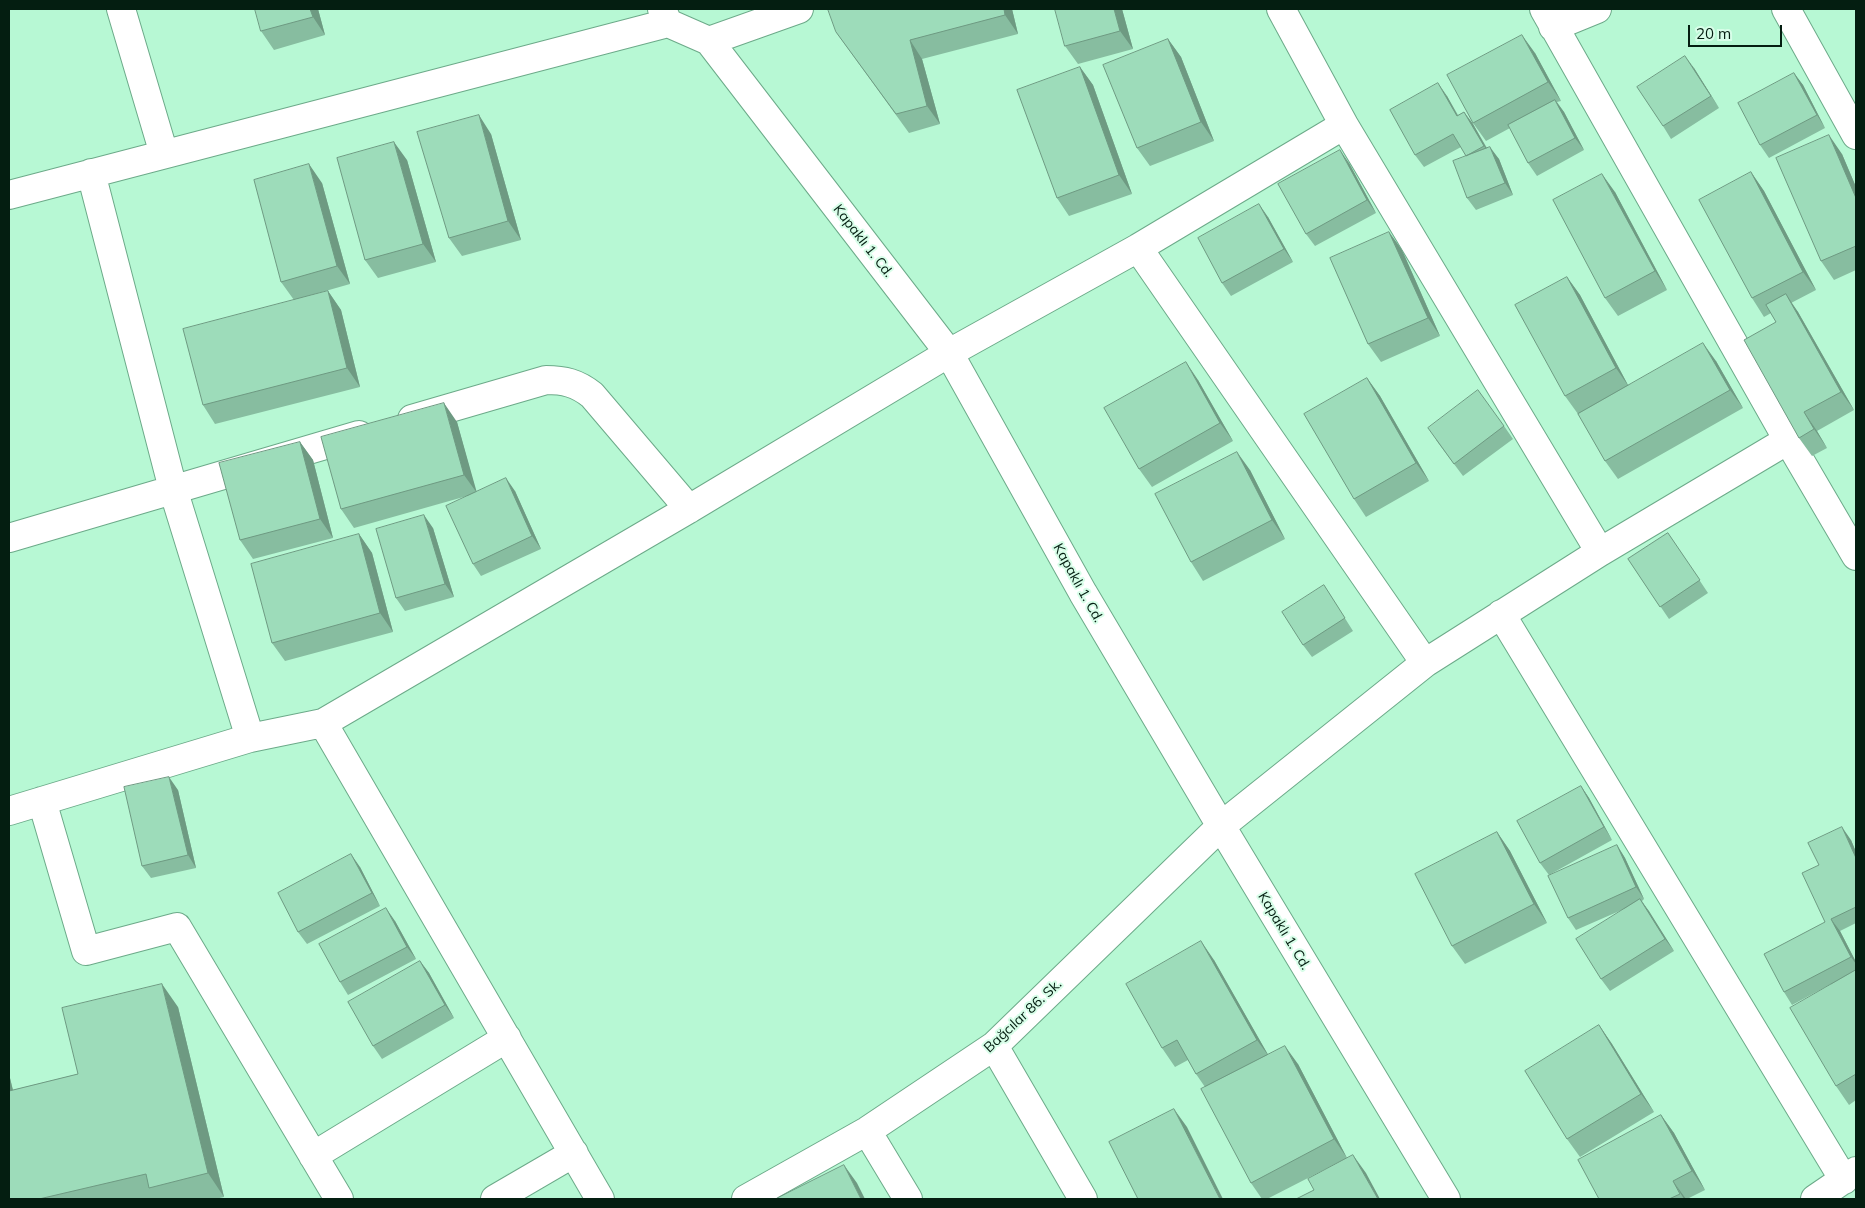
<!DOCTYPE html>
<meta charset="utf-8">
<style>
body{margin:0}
#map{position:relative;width:1865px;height:1208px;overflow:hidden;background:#b7f8d4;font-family:Mulish,sans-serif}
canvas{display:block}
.frame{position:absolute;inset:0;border:10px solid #041e11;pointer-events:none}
.scale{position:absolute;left:1688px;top:25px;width:94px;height:22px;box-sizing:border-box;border:2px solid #041e11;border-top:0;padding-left:6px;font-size:15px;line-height:18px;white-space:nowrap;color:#041e11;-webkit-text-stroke:4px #d8fee9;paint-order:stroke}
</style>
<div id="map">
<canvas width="1865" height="1208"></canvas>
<div class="frame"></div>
<div class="scale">20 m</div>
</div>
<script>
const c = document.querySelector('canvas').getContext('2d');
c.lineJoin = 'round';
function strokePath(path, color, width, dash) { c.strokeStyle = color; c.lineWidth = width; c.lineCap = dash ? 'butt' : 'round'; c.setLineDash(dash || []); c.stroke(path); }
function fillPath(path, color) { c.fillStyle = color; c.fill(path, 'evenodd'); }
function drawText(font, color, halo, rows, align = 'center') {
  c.font = font + ' Mulish,sans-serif'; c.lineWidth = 4; c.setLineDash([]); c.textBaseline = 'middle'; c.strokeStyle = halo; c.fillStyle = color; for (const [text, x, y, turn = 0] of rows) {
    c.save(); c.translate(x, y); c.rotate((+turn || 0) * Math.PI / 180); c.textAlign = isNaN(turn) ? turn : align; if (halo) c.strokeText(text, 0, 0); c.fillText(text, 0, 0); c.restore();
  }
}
const minor = new Path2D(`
 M121,9L164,154
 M662,9L668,23L709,41L949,353L1083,593L1221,826L1446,1199
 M1281,9L1344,125L1600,552
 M1544,9L1788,440L1856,556
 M1786,9L1856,135
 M1553,27L1597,9
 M709,41L799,9
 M91,173L173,489L250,738
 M9,195L668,23
 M1138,248L1425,663
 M412,419L546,380C564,380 577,383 592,395L689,509
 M9,538L359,435
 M1501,614L1844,1180
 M323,723L600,1199
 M42,801L86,951L177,927L339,1199
 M9,811L250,738L323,723L689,509L949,353L1138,248L1344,125
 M994,1046L1083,1199
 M867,1131L908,1199
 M313,1156L507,1038
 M495,1199L574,1153
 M746,1199L867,1131L994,1046L1221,826L1425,663L1600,552L1788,440
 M1815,1199L1856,1171`);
const wall = new Path2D(`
 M318,9L325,35L274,50L261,31Z
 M1012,9L1018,34L922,59L940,124L909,133L836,32Z
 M1122,9L1133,49L1078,64L1065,46Z
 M1168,39L1181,57L1214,141L1150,166L1137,148Z
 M1535,53L1561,101L1557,102L1564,112L1584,150L1537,176L1528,163L1510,128L1486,141L1473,123Z
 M1080,67L1093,85L1132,194L1069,216L1057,198Z
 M1694,68L1719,108L1671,139L1663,126Z
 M1794,73L1803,85L1825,128L1769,158L1760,145Z
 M1447,96L1458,115L1464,112L1473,124L1487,148L1499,159L1513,195L1476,210L1467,198L1466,156L1461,147L1424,167L1415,155Z
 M491,134L521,240L462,256L449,238Z
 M1842,154L1856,187V270L1834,280L1821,261Z
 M407,160L436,262L378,278L365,260Z
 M1349,163L1376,213L1315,246L1306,234Z
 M1751,172L1764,191L1816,290L1791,303L1798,312L1854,410L1817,431L1827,448L1812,456L1799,438L1776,322L1771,313L1764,317L1752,298Z
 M322,183L350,284L294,300L281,282Z
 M1615,192L1667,290L1618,316L1605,298Z
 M1268,217L1293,262L1231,296L1222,283Z
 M1389,232L1402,250L1440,336L1381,362L1368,344Z
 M1567,277L1580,295L1628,385L1716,361L1743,408L1618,479L1605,461L1579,414H1578L1565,396Z
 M328,291L341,310L360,387L215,424L203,405Z
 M1367,378L1380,396L1429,481L1366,517L1354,499Z
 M1198,380L1233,441L1152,487L1139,469Z
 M457,422L476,492L515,491L541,549L481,576L473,564L467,496L354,528L341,509Z
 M1504,426L1513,439L1463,476L1436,440Z
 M300,442L313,460L333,538L253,559L240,540Z
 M1250,470L1285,539L1203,581L1191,562Z
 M433,528L454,597L405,611L396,598Z
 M1668,533L1708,593L1669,619L1628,559Z
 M359,534L372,553L393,632L285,661L272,643Z
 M1324,585L1353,631L1312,657L1303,645Z
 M1581,786L1589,798L1612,840L1549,875L1540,863Z
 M178,790L196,868L151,878L142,866Z
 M1497,832L1510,851L1547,923L1465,964L1452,946Z
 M1851,840L1856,852V923L1840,931L1856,962V1100L1849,1105L1836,1086L1831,984L1792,1005L1784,992L1825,922L1819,865Z
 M1617,845L1625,858L1644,899L1642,901L1674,951L1610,991L1601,979L1624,909L1576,930L1568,918Z
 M360,867L380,906L307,944L298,932Z
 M395,921L416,959L348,995L340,982Z
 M1214,960L1268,1055L1298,1064L1347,1158L1267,1199H1262L1251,1183L1205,1087L1196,1074L1188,1060L1175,1067L1162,1048Z
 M420,961L429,973L454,1018L382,1059L373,1046Z
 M178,1007L224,1197L215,1199H9V1074L13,1090L78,1074Z
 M1599,1025L1612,1044L1654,1112L1580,1157L1567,1139Z
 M1661,1115L1674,1133L1705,1190L1687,1199H1599Z`);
const shadedWall = new Path2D(`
 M310,9H318L325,35L313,17Z
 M1004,9H1012L1018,34L1005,15Z
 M1114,9H1122L1133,49L1120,31Z
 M1522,35L1535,53L1561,101L1548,82Z
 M1168,39L1181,57L1214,141L1201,122Z
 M910,40L922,59L940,124L927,106Z
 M1685,56L1694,68L1719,108L1711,96Z
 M1080,67L1093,85L1132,194L1119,175Z
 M1794,73L1803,85L1825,128L1817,115Z
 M1438,83L1447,96L1465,129L1457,116Z
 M1555,100L1564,112L1584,150L1575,138Z
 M1464,112L1473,124L1492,158L1484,146Z
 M479,115L491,134L521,240L508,221Z
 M1829,135L1842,154L1856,187V198Z
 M394,142L407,160L436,262L423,244Z
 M1490,147L1499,159L1513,195L1505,183Z
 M1340,150L1349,163L1376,213L1367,200Z
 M309,164L322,183L350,284L337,266Z
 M1751,172L1764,191L1816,290L1803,272Z
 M1602,174L1615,192L1667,290L1655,271Z
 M1259,204L1268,217L1293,262L1284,249Z
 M1389,232L1402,250L1440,336L1428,318Z
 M1567,277L1580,295L1629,387L1616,368Z
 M328,291L341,310L360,387L347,368Z
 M1786,294L1798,312L1854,410L1841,392Z
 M1703,343L1716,361L1743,408L1730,390Z
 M1186,362L1198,380L1233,441L1220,423Z
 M1367,378L1380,396L1429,481L1416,463Z
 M444,403L457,422L477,493L464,475Z
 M1804,412L1817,431L1827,448L1814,429Z
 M300,442L313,460L333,538L320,519Z
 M1237,452L1250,470L1285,539L1272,520Z
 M506,478L515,491L541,549L532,536Z
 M424,515L433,528L454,597L445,584Z
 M359,534L372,553L393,632L380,613Z
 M169,777L178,790L196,868L188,855Z
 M1581,786L1589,798L1612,840L1604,827Z
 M1842,827L1851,840L1856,852V858Z
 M1497,832L1510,851L1547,923L1534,904Z
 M1617,845L1625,858L1644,899L1636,887Z
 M351,854L360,867L380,906L372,893Z
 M1640,899L1649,911L1674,951L1665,939Z
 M386,908L395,921L416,959L407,947Z
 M1831,919L1840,931L1856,962V964L1851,957Z
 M1201,941L1214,960L1270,1058L1257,1040Z
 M420,961L429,973L454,1018L445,1005Z
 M162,984L178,1007L224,1197L208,1173Z
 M1599,1025L1612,1044L1654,1112L1641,1094Z
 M1285,1046L1298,1064L1347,1158L1334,1139Z
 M9,1074L19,1116L9,1102Z
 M1174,1109L1187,1127L1223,1199H1220Z
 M1661,1115L1674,1133L1705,1190L1692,1171Z
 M1353,1155L1366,1173L1380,1199H1378Z
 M844,1165L857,1183L865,1199H861Z
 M1673,1181L1686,1199H1684Z`);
const building = new Path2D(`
 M255,9H310L313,17L261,31Z
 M828,9H1004L1005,15L910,40L927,106L896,114L836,32Z
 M1055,9H1114L1120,31L1065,46Z
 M1522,35L1548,82L1473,123L1447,75Z
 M1168,39L1201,122L1137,148L1103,65Z
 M1685,56L1711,96L1663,126L1637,87Z
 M1080,67L1119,175L1057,198L1017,90Z
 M1794,73L1817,115L1760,145L1738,103Z
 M1438,83L1457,116L1464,112L1484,146L1466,156L1453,134L1415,155L1390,110Z
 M1555,100L1575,138L1528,163L1508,125Z
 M479,115L508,221L449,238L417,132Z
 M1829,135L1856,198V246L1821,261L1776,158Z
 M394,142L423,244L365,260L337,158Z
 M1490,147L1505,183L1467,198L1453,161Z
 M1340,150L1367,200L1306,234L1278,184Z
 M309,164L337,266L281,282L254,180Z
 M1751,172L1803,272L1752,298L1699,200Z
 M1602,174L1655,271L1605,298L1553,200Z
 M1259,204L1284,249L1222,283L1198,238Z
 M1389,232L1428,318L1368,344L1330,258Z
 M1567,277L1616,368L1565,396L1515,305Z
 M328,291L347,368L203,405L183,329Z
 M1786,294L1841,392L1804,412L1814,429L1799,438L1744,340L1776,322L1766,305Z
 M1703,343L1730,390L1605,461L1578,414Z
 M1186,362L1220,423L1139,469L1104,408Z
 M1367,378L1416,463L1354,499L1304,414Z
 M1478,390L1504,426L1454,464L1428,428Z
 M444,403L464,475L341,509L321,437Z
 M300,442L320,519L240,540L219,463Z
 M1237,452L1272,520L1191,562L1155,494Z
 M506,478L532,536L473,564L446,506Z
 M424,515L445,584L396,598L376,529Z
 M1668,533L1700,580L1660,607L1628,559Z
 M359,534L380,613L272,643L251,564Z
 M1324,585L1345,618L1303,645L1282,612Z
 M169,777L188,855L142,866L124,787Z
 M1581,786L1604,827L1540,863L1517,821Z
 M1842,827L1856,858V907L1831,919L1851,957L1784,992L1764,954L1825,922L1802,873L1819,865L1808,843Z
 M1497,832L1534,904L1452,946L1415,874Z
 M1617,845L1636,887L1568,918L1548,876Z
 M351,854L372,893L298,932L278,893Z
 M1640,899L1665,939L1601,979L1576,939Z
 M386,908L407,947L340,982L319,944Z
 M1201,941L1257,1040L1196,1074L1177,1040L1162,1048L1126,984Z
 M420,961L445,1005L373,1046L348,1002Z
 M1856,970V1074L1836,1086L1790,1008Z
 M162,984L208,1173L149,1188L146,1174L39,1199H9V1091L78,1074L62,1008Z
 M1599,1025L1641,1094L1567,1139L1525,1071Z
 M1285,1046L1334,1139L1251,1183L1201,1089Z
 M1174,1109L1220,1199H1138L1109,1142Z
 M1661,1115L1692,1171L1673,1181L1680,1194L1669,1199H1599L1578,1160Z
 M1353,1155L1378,1199H1296L1314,1190L1308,1179Z
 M844,1165L861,1199H779L778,1198Z`);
const streetNames = [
 ["Kapaklı 1. Cd.",863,241,52],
 ["Kapaklı 1. Cd.",1078,583,61],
 ["Kapaklı 1. Cd.",1284,931,59],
 ["Bağcılar 86. Sk.",1023,1016,-43]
];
strokePath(minor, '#6caa89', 30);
strokePath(minor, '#fff', 28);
fillPath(wall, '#87bda0');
fillPath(shadedWall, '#6e9a82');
fillPath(building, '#9ddcba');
strokePath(building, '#6e9a82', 1);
drawText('14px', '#041e11', '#d8fee9', streetNames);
</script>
